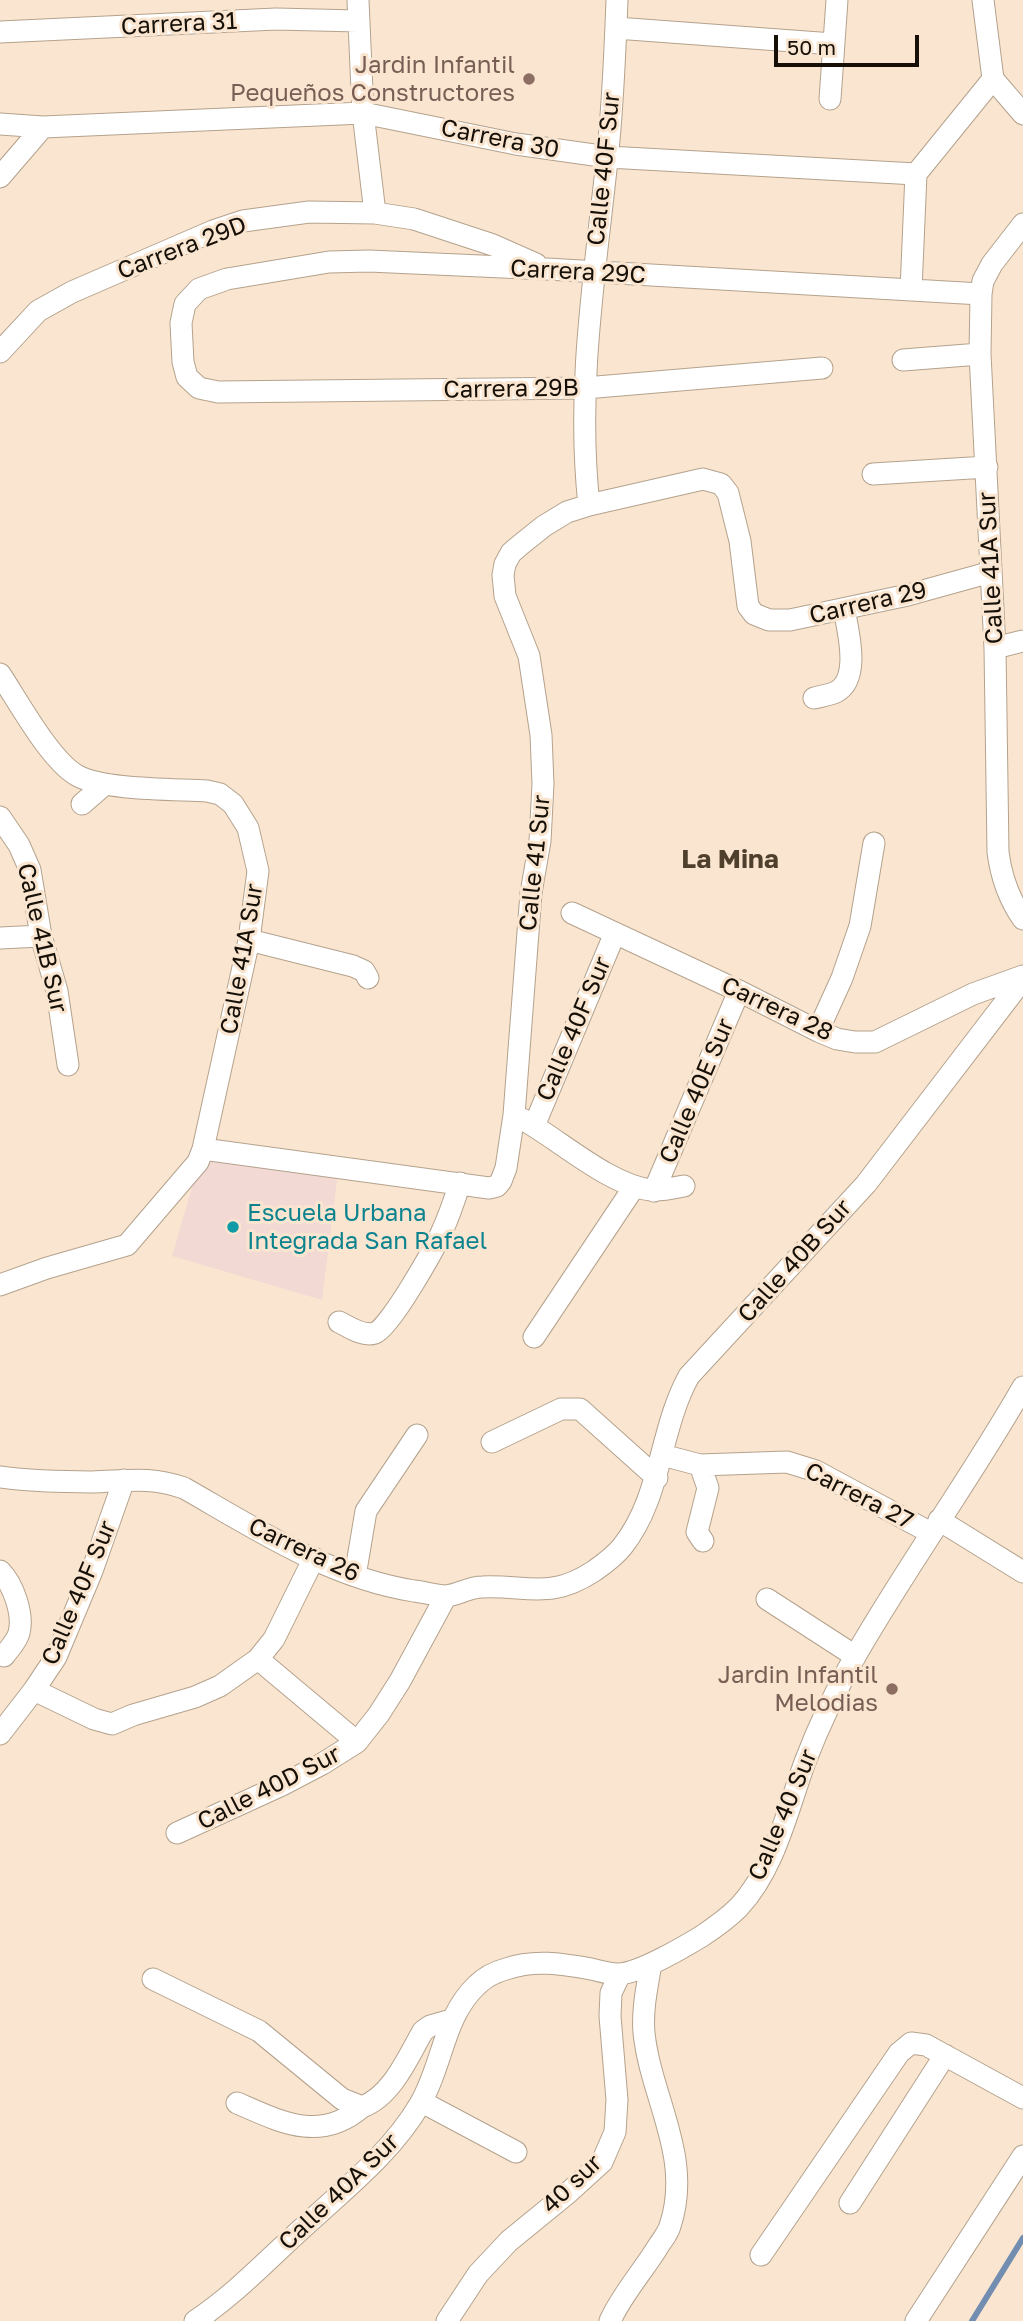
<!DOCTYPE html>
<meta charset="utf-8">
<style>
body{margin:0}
#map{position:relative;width:1023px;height:2321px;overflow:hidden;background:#fae6d0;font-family:"Golos Text",sans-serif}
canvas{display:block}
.scale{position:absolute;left:774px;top:35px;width:145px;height:32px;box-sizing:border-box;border:4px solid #161008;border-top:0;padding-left:9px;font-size:21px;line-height:24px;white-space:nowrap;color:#161008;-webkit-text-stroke:5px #fae6d0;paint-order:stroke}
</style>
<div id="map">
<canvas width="1023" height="2321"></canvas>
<div class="scale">50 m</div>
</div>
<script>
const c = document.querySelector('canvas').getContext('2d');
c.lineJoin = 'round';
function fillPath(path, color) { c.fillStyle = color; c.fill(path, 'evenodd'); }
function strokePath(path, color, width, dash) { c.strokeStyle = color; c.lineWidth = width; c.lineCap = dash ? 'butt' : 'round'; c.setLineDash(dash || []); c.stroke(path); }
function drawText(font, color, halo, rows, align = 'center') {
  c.font = font + ' "Golos Text",sans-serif'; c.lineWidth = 6; c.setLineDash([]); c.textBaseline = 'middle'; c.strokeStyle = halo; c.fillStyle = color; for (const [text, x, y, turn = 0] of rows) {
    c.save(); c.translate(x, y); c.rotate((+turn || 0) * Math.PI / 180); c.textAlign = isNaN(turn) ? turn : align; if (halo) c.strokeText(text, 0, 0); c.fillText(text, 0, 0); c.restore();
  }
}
const education = new Path2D(`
 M203,1149L338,1173L322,1300L172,1256Z`);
const stream = new Path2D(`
 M972,2321L1023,2238`);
const minor = new Path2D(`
 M358,0L363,113L375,213
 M616,28L833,44
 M0,32L276,19L358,21
 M993,79L1023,114
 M830,99L837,0
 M0,124L43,127L363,113L516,144L608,157L916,174
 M0,177L43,127
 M1023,224L992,264L983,281L981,294L980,354L995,648L998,852C1001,876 1009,899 1023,919
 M911,290L916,174L993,79L983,0
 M0,352L38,311L72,292L213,231L243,221L309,212L375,213L414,219L493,245L536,264
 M903,360L980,354
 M822,368L585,388L218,392L199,388L187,377L183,362L181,323L185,304L199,289L227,279L329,262L369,261L547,269L981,294
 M873,474L987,467
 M589,505C576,389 595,274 607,160C613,107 615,53 617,0
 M995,648L1023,641
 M0,674C18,701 51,762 78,776C104,790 175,789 207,791L220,794L233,804L248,828L258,871L249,940L203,1149L198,1162L127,1245L47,1268L0,1285
 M814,698C821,696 830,695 836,692C861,679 848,631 844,609
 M82,804L105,784
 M0,817L19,845L30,870L41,936L57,991L68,1065
 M572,913L739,991L818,1031L837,1039L855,1042H875L973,994L1023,976
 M0,938L41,936
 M249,940L353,966L364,971L368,978
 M818,1031L842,978L860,926L874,843
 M522,1119C560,1140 609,1185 651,1190C662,1191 674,1188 684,1186
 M534,1126L615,933
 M203,1149L489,1188L497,1186L501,1181L506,1168L514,1115L531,893L540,841L543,784L541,735L529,656L505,596L503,575L505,564L511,553L519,546L544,526L567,512L589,505L703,479L721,484L728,493L740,541L748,606L754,614L769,620H790L908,595L991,572
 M654,1191L739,991
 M339,1322C349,1327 363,1337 375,1333C390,1328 436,1246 443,1229C450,1214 455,1198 460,1183
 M534,1337L634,1187
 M492,1442L561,1409H580L657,1478
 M662,1455L700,1465L787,1462L816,1471L931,1533
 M700,1465L708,1488L697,1532L703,1541
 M0,1477C30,1481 62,1482 92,1482C127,1481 150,1476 184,1488C256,1529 330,1578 414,1591C424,1592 436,1596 446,1596C458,1595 469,1587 482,1587C528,1585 550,1600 594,1571C604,1564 614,1557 622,1547C662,1497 659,1430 689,1376L866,1184L1023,979
 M939,1520L1023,1572
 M0,1571C13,1584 24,1614 19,1633C17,1641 9,1649 4,1656
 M355,1576L366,1511L417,1435
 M767,1599L855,1656
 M258,1659L357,1742
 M34,1690L94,1719L112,1724L133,1715L195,1697L220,1686L258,1659L274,1639L314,1558
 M0,1734L34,1690L56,1657L92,1571L124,1480
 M177,1833L282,1785L322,1764L357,1742L379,1714L400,1681L446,1596
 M153,1979L259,2031L342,2099L362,2107C392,2096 408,2057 423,2031L430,2026L451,2020
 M422,2102L516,2152
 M237,2103C281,2122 320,2143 362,2107
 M850,2203L945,2055
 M761,2255L899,2053L911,2043L926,2045L1023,2098
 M195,2321C236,2294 269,2258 306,2225C346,2188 392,2152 420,2104C443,2065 443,2017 477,1985C485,1977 495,1972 506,1969C535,1959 562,1964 591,1969C600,1971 609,1974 618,1974C638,1974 684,1947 702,1936C714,1928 729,1917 739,1907C775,1868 787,1811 805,1762C819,1725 837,1688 857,1653C909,1563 971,1478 1023,1387
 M447,2321L478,2274L509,2241L569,2192L602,2162L615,2132L617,2100L610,2016L611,1993L620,1974
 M610,2321C622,2294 644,2270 659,2245C663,2239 668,2233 670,2226C693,2157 651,2099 644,2033C642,2010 647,1987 651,1964
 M916,2321L1023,2156`);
const markers = [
 [529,79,7,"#8d6e63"],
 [233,1227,7,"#0f9aa8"],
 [892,1689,7,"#8d6e63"]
];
const streetNames = [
 ["Carrera 31",179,24,-3],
 ["Carrera 30",500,139,11],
 ["Calle 40F Sur",604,169,-84],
 ["Carrera 29D",182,248,-21],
 ["Carrera 29C",578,272,3],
 ["Carrera 29B",511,389,-1],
 ["Calle 41A Sur",991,568,-93],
 ["Carrera 29",868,603,-13],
 ["Calle 41 Sur",535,863,-84],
 ["Calle 41B Sur",42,938,77],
 ["Calle 41A Sur",242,959,-80],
 ["Carrera 28",777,1009,25],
 ["Calle 40F Sur",574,1029,-67],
 ["Calle 40E Sur",697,1091,-67],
 ["Calle 40B Sur",795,1261,-48],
 ["Carrera 27",859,1496,27],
 ["Carrera 26",304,1550,25],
 ["Calle 40F Sur",79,1593,-67],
 ["Calle 40D Sur",269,1788,-27],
 ["Calle 40 Sur",783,1815,-67],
 ["40 sur",572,2184,-44],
 ["Calle 40A Sur",339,2192,-44]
];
const educationNames = [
 ["Jardin Infantil",515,65],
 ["Pequeños Constructores",515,93],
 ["Jardin Infantil",878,1675],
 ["Melodias",878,1703]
];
const cultureNames = [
 ["Escuela Urbana",247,1213],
 ["Integrada San Rafael",247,1241]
];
const neighbourhoodNames = [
 ["La Mina",730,860]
];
fillPath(education, '#f3d9d4');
strokePath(stream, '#728db0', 6);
strokePath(minor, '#b4a28d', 23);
strokePath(minor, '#fff', 21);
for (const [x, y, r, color] of markers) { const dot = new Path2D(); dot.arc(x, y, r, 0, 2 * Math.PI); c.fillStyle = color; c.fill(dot); strokePath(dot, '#fae6d0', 2.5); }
drawText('24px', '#161008', '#fae6d0', streetNames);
drawText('24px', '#785e54', '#fae6d0', educationNames, 'right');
drawText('24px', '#0d838f', '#fae6d0', cultureNames, 'left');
drawText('bold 26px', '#4f3f2d', '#fae6d0', neighbourhoodNames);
</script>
